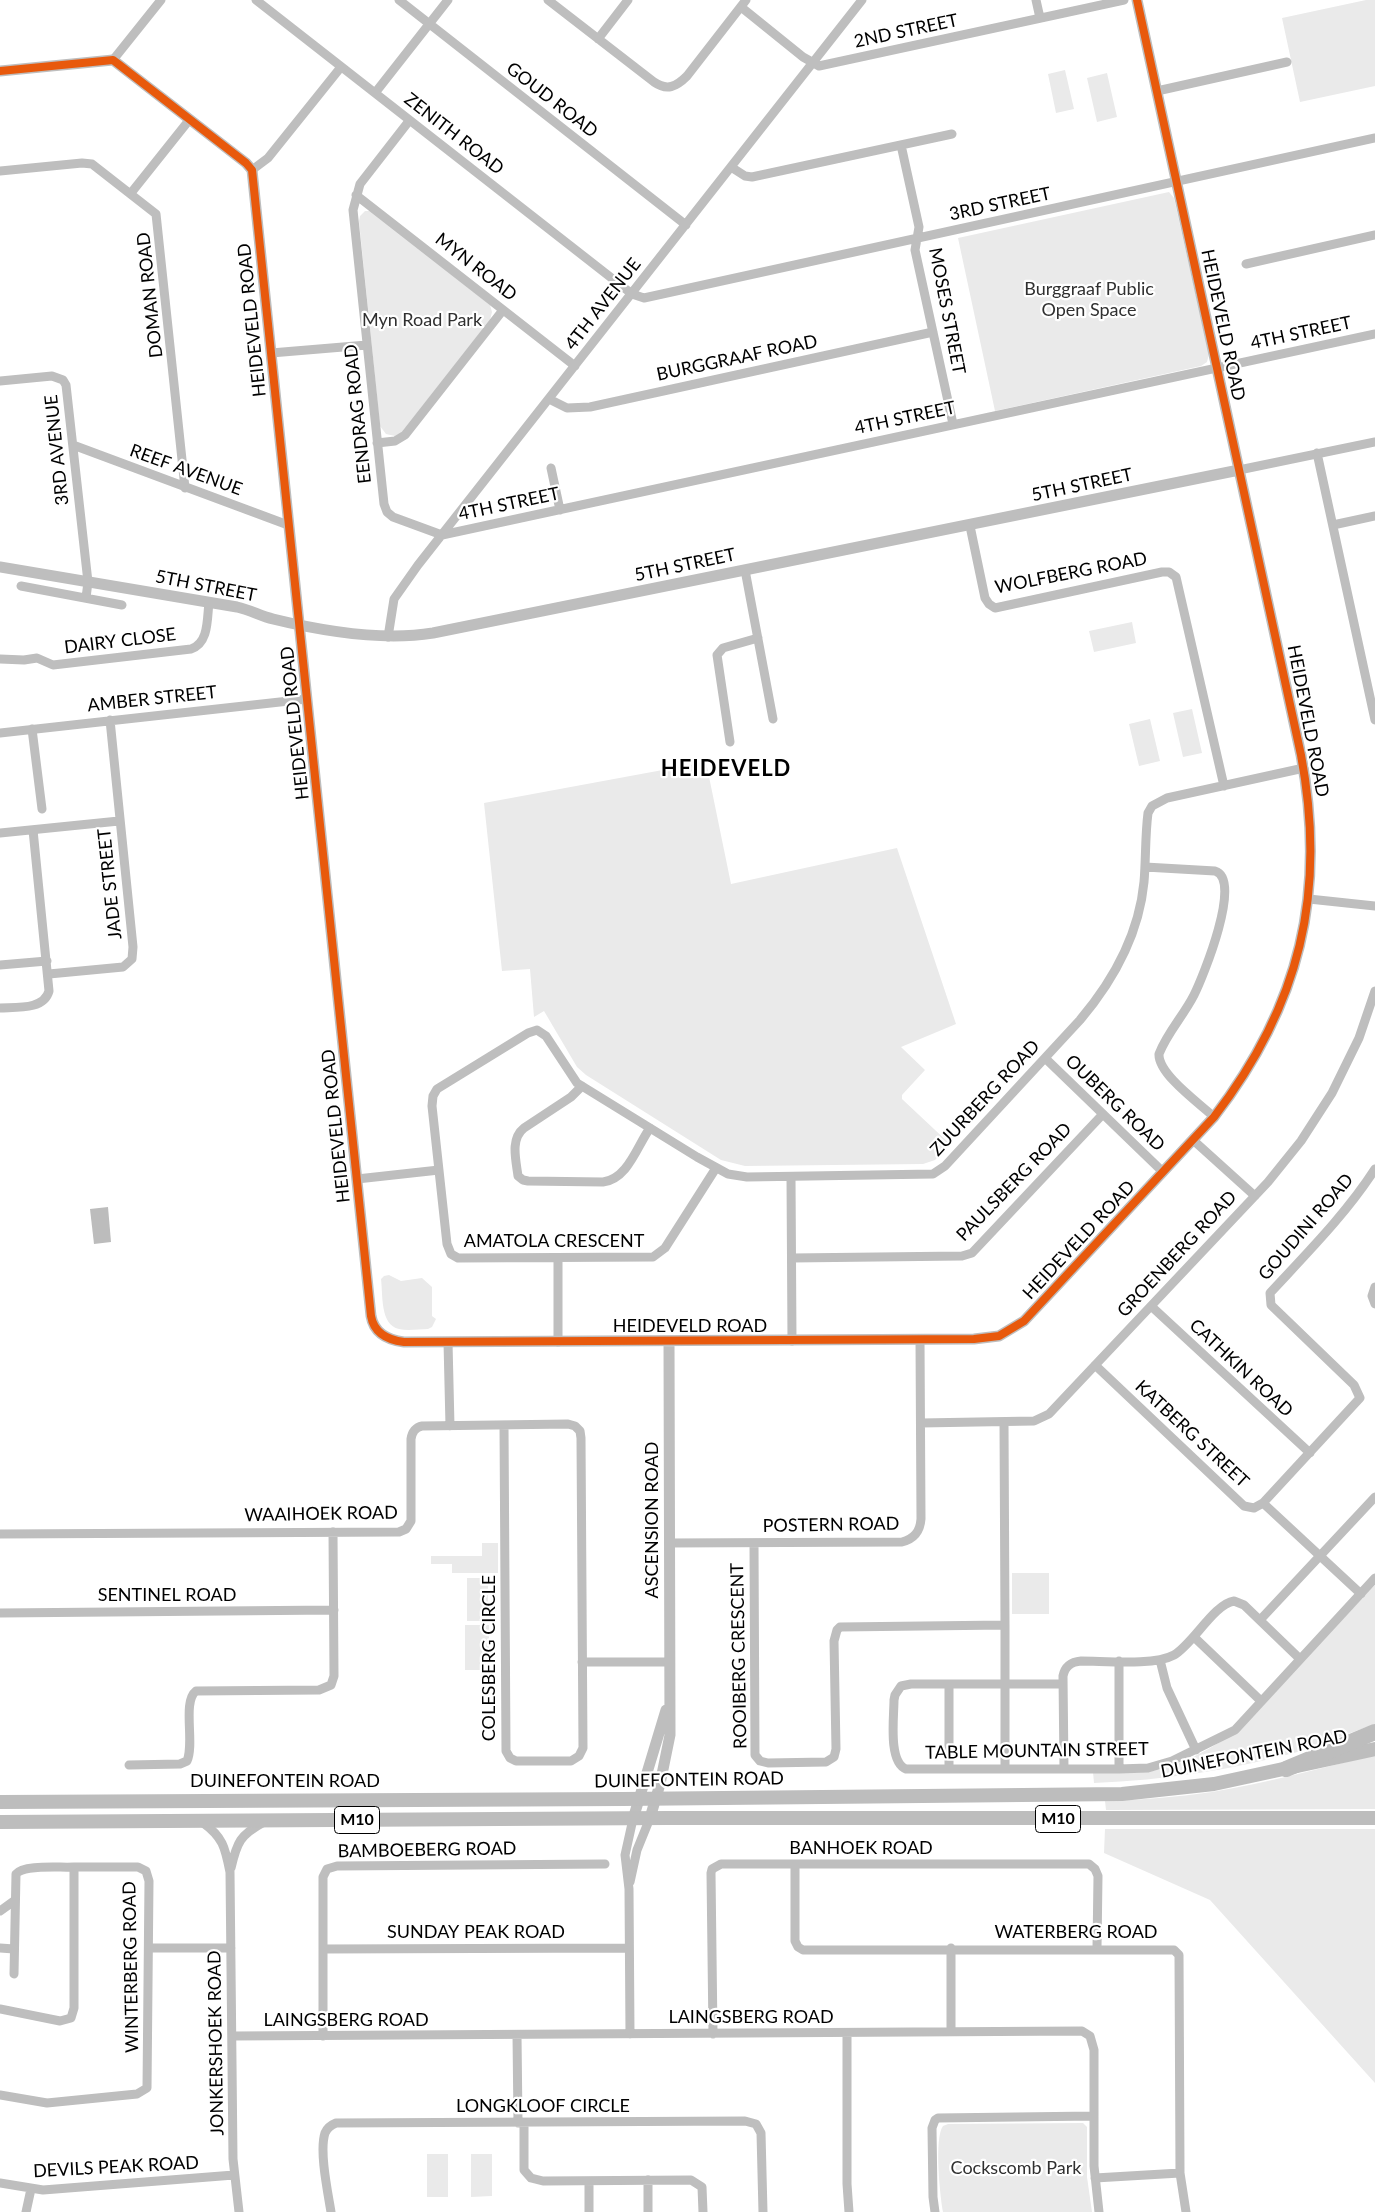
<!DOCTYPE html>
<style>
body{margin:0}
canvas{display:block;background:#fff}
</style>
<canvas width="1375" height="2212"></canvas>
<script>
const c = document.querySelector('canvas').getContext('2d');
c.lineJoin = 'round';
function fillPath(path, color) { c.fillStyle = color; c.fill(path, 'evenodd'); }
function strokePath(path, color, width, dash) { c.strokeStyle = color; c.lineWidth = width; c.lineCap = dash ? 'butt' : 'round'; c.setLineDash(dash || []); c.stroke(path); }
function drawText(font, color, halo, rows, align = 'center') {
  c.font = font + ' Lato,sans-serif'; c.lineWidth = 4.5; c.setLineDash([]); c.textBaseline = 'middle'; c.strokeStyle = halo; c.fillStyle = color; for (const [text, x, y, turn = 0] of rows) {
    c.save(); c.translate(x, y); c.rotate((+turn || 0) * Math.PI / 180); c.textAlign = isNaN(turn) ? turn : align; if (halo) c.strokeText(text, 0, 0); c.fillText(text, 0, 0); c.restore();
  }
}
const green = new Path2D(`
 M1366,0H1375V86L1300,102L1282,18Z
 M1065,70L1074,109L1056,113L1048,74Z
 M1107,73L1117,117L1097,122L1087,78Z
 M1169,192L1174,198L1209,354L1207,362L1201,366L995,411L958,238Z
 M365,211H371L490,305L492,312L490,320L401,433L395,436L386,434L380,426L359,221L360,216Z
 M1132,622L1136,643L1094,652L1089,631Z
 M1192,709L1202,753L1183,757L1173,713Z
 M1150,719L1160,761L1139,766L1129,724Z
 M706,762L731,884L897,848L956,1024L901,1047L925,1070L902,1095V1099L950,1144L935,1160L923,1164L745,1166L721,1160L586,1075L577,1067L544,1011L534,1017L530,969L502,971L484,803Z
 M389,1275L401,1281L422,1278L432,1287V1316L436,1319L432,1327L428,1329C419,1329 408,1331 399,1329C380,1325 383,1295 381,1279L384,1276Z
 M482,1543H498V1573H452V1564H431V1556H482Z
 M1012,1573H1049V1614H1012Z
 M467,1578H488V1621H467Z
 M1375,1585V1725C1371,1724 1313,1748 1301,1751C1233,1770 1165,1780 1094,1783L1093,1772C1112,1772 1133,1774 1152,1771C1179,1767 1213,1747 1236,1732Z
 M465,1625H489V1670H465Z
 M1375,1755V1809L1106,1810L1105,1801C1141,1800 1176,1797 1212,1792C1267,1783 1321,1768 1375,1755Z
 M1105,1829H1375V2083L1210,1900L1104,1853Z
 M1083,2123L1087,2127V2177L1092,2212H943C940,2196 934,2138 943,2126L948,2124Z
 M427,2154H448V2197H427Z
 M471,2154H492V2196L471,2197Z`);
const water = new Path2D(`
 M108,1207L111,1242L94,1244L90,1209Z`);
const minor = new Path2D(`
 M256,0L632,294L644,298L1375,138
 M399,0L686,225
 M548,0L654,82C667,91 676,87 687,76L746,0
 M1036,0L1040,18
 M741,7L803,57L819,66L1124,0
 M598,39L628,0
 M113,60L161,0
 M1157,91L1287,62
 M375,93L448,0
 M409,121L360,184L353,210L384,504L387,512L393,517L442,535L1375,334
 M901,145L919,227L915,250L953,424
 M731,167L745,176L752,177L952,134
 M252,170L268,158L341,67
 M0,171L82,163L92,164L156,214L185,488
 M131,193L190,119
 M356,195L575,366
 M1246,264L1375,235
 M271,353L367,345
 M0,381L52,376L63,380L66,385L88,582L86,598
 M549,399L567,408L590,407L933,332
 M377,443L395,441L405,435L503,310
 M73,445L288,525
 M1317,453L1375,720
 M551,468L560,510
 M1239,470L1375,442
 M1333,525L1375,516
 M970,526L985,598L989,604L995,608L1162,572H1169L1176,577L1224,786
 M745,570L773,719
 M21,586L122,605
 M388,637L394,599L418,565L862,0
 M0,659L24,660L37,658L53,665L191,649C209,643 207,619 209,602
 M32,729L42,809
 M0,733L307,699
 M730,742L717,655L723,648L758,638
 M0,833L119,821
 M1145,867L1215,871C1243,879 1203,977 1194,995C1184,1015 1167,1033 1159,1054C1158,1074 1199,1103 1214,1117
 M1309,899L1375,906
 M0,965L47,961
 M49,974L123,967L132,959L133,947L110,720
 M0,1008C16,1007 44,1010 49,991L33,830
 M1045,1058L1163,1172
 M582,1086L571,1097L524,1128C510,1139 516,1160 518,1176L523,1180L528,1181L603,1182C628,1179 637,1146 650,1128
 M1193,1140L1255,1196
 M716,1168L665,1248L653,1257L458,1258L451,1254L447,1244L432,1106L433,1096L437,1089L528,1033L537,1030L546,1036L577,1083L697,1157L728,1174L747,1177L933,1174L945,1166L1080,1020C1113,981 1139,934 1144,882C1146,859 1145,836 1148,813L1152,806L1167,798L1304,768
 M791,1177L792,1341
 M357,1179L439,1170
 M558,1258V1342
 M792,1258L962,1256L972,1253L1103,1114
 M1375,1287L1372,1296L1375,1304
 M1151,1306L1310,1453
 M448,1342L450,1426
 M1095,1365L1244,1506L1254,1508L1263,1503L1360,1398L1354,1385L1271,1305L1270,1293C1307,1253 1346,1214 1375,1169
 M921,1423L1034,1421L1049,1414L1268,1182L1301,1141L1332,1093L1359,1038L1375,991
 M1263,1503L1361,1594
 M0,1534L399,1532L406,1529L411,1521V1439C412,1432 416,1427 422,1426L568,1424L575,1426L580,1431L581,1438L583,1748L579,1756L571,1761H516L510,1758L506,1751L504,1425
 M669,1543L902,1542C914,1539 920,1532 921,1519L920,1340
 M754,1543L755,1755L760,1761L768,1763L826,1762L834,1757L836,1749L834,1641L837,1630L840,1627L1005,1625L1004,1422
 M0,1613L334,1610
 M1260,1620L1375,1497
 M1194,1637L1261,1701
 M1160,1660L1167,1688L1196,1750
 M1119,1661V1769
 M582,1662H670
 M1063,1684H911L901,1686L895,1695L894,1700C894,1717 888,1762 906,1769H1119L1148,1768L1172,1761L1235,1730L1375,1578
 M129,1765L180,1764L187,1761C195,1743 182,1702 196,1691L319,1690L331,1685L334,1676L333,1532
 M949,1769V1685
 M1005,1769V1625
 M1064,1769L1063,1676C1065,1666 1071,1662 1081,1661C1105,1661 1154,1666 1174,1655C1193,1644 1214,1604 1234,1601L1244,1605L1300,1659
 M202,1822C223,1837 225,1847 230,1872L233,2159L239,2212
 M795,1864V1941L798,1947L803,1950H1174L1179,1955L1180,2173L1186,2212
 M231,1868C237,1842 240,1835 264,1822
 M630,1882L637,1850L650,1818
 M0,1911L14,1901
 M0,1948L14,1949
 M149,1948H231
 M323,1949L629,1948
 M14,1974L16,1874C24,1864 61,1868 74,1867
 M0,2009L60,2021L71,2018L74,2008V1867H138L146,1871L149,1881L147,2088L137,2094L47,2103L0,2095
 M951,2031V1948
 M847,2033V2184L849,2212
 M630,2034L629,1889L625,1855L633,1819
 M713,2034L711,1873L712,1869L721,1864H1089L1095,1869L1098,1876L1097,1948
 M517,2035L518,2123
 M233,2036L1082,2031L1090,2036L1094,2050V2166L1099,2212
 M323,2036V1877L327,1869L337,1866L605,1864
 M524,2123V2170L531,2178L543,2181L691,2180L702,2187L703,2212
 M1095,2178L1180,2173
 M589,2181V2212
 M0,2183L43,2190L234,2175
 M26,2212L31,2189
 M331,2212C328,2193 319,2151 325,2133C327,2128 331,2125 336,2123L745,2121L756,2124L761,2133L763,2212
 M648,2212V2180
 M935,2212L933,2197L932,2128L935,2120L938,2118L1094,2116`);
const tertiary = new Path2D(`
 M0,71L113,60L246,163L252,170L371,1316C374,1333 388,1340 404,1342L974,1339L999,1336L1024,1321L1214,1117C1300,1005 1327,893 1301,755L1137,0
 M0,567L237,607C250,610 261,616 273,619C322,631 383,641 433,633L1239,470
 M650,1818L660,1784L670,1735L669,1341
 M633,1819L666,1710`);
const primary = new Path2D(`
 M0,1802L623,1799L1122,1794L1214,1784L1375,1749
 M0,1822L667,1818H1375`);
const motorway = new Path2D(`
 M1286,1769L1375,1732`);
const cycleway = new Path2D(`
 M0,71L113,60L246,163L252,170L371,1316C374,1333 388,1340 404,1342L974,1339L999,1336L1024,1321L1214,1117C1300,1005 1327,893 1301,755L1137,0`);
const shields = [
 [1058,1819,45],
 [357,1820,45]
];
const shieldNames = [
 ["M10",1058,1819],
 ["M10",357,1820]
];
const streetNames = [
 ["2ND STREET",906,31,-12],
 ["GOUD ROAD",552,100,38],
 ["ZENITH ROAD",454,134,38],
 ["3RD STREET",1000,204,-12],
 ["MYN ROAD",476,267,38],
 ["DOMAN ROAD",150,295,-96],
 ["4TH AVENUE",603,304,-52],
 ["MOSES STREET",947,311,79],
 ["HEIDEVELD ROAD",252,320,-96],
 ["HEIDEVELD ROAD",1223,325,78],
 ["4TH STREET",1301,333,-12],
 ["BURGGRAAF ROAD",737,358,-12],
 ["EENDRAG ROAD",358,414,-96],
 ["4TH STREET",905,418,-12],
 ["3RD AVENUE",57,450,-96],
 ["REEF AVENUE",186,470,20],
 ["5TH STREET",1082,485,-12],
 ["4TH STREET",509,504,-12],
 ["5TH STREET",685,565,-12],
 ["WOLFBERG ROAD",1071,573,-11],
 ["5TH STREET",206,586,11],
 ["DAIRY CLOSE",120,641,-7],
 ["AMBER STREET",152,699,-6],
 ["HEIDEVELD ROAD",1308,721,79],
 ["HEIDEVELD ROAD",295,723,-96],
 ["JADE STREET",110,884,-96],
 ["ZUURBERG ROAD",985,1098,-47],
 ["OUBERG ROAD",1115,1103,44],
 ["HEIDEVELD ROAD",336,1126,-96],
 ["PAULSBERG ROAD",1014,1182,-46],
 ["GOUDINI ROAD",1306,1227,-49],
 ["HEIDEVELD ROAD",1079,1240,-47],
 ["AMATOLA CRESCENT",554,1241],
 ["GROENBERG ROAD",1177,1254,-47],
 ["HEIDEVELD ROAD",690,1326],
 ["CATHKIN ROAD",1241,1368,43],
 ["KATBERG STREET",1192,1434,43],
 ["WAAIHOEK ROAD",321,1514,-1],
 ["ASCENSION ROAD",652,1520,-90],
 ["POSTERN ROAD",831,1525,-1],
 ["SENTINEL ROAD",167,1595],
 ["ROOIBERG CRESCENT",739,1656,-91],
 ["COLESBERG CIRCLE",489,1658,-90],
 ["TABLE MOUNTAIN STREET",1037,1751,-1],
 ["DUINEFONTEIN ROAD",1254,1754,-11],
 ["DUINEFONTEIN ROAD",689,1780,-1],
 ["DUINEFONTEIN ROAD",285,1781],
 ["BANHOEK ROAD",861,1848],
 ["BAMBOEBERG ROAD",427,1850,-1],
 ["SUNDAY PEAK ROAD",476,1932],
 ["WATERBERG ROAD",1076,1932],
 ["WINTERBERG ROAD",131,1967,-91],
 ["LAINGSBERG ROAD",751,2017],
 ["LAINGSBERG ROAD",346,2020],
 ["JONKERSHOEK ROAD",216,2043,-91],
 ["LONGKLOOF CIRCLE",543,2106],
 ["DEVILS PEAK ROAD",116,2167,-3]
];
const parkNames = [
 ["Burggraaf Public",1089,289],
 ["Open Space",1089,310],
 ["Myn Road Park",422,320],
 ["Cockscomb Park",1016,2168]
];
const districtNames = [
 ["HEIDEVELD",726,769]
];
fillPath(green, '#eaeaea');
fillPath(water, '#bcbcbc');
strokePath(minor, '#bebebe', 9);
strokePath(tertiary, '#bebebe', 11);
strokePath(primary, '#bdbdbd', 14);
strokePath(motorway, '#bdbdbd', 16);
strokePath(cycleway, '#e8590c', 8);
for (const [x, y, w] of shields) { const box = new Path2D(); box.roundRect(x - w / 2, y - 13.5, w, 27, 4); c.fillStyle = '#fff'; c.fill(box); strokePath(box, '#000', 1); }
drawText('bold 16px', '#000', null, shieldNames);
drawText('18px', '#000', '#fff', streetNames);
drawText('18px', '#303030', '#fff', parkNames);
c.letterSpacing = '1px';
drawText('bold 22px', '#000', '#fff', districtNames);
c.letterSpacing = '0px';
</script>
